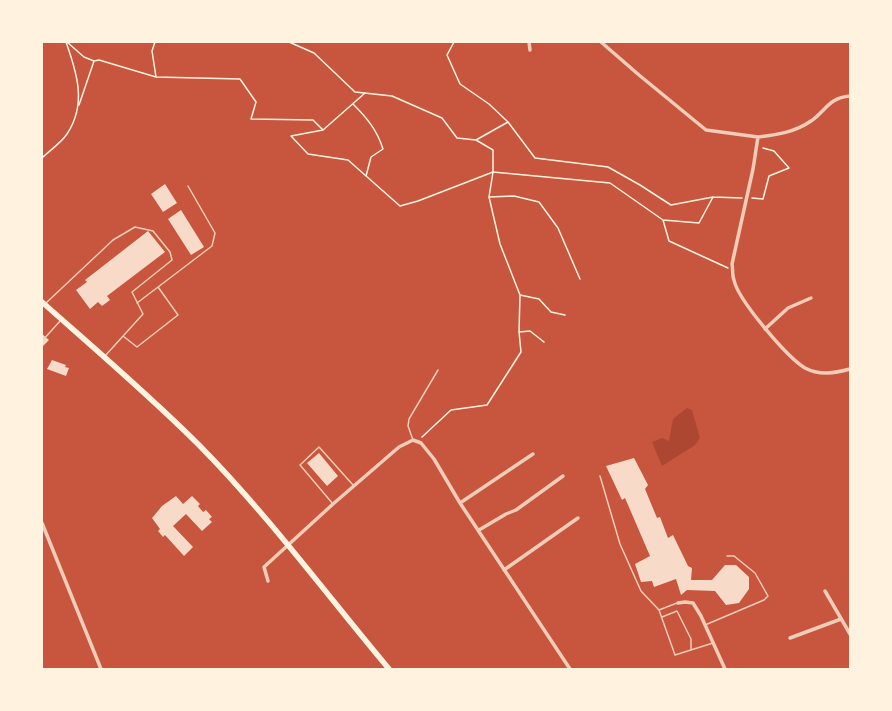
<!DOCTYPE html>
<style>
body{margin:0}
#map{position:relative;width:892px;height:711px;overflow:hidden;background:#c8553d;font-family:"Varela Round",sans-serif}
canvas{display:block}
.frame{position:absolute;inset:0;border:43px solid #fff3e0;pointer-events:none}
</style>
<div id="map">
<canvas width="892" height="711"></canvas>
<div class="frame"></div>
</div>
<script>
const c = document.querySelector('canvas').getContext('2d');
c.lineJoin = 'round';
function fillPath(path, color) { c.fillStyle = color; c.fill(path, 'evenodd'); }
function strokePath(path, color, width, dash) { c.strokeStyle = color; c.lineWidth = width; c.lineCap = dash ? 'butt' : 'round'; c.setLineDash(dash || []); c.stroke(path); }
const green = new Path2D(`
 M687,408L692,410L700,438L695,445L662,466L652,442L662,438L669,441L673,419Z`);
const building = new Path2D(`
 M165,184L177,203L163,212L151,194Z
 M181,210L204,247L191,255L168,219Z
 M148,231L165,252L107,296L110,300L102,306L98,302L90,309L76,290L87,282L85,280Z
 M42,334L49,340L42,347Z
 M52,360L66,365L65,367L69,368L66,376L47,369Z
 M319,453L338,476L327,486L307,463Z
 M634,458L648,485L645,489L657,518L660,517L668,538L673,535L688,566L692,568L691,580H712L725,565H736L749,577V589L739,603L726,605L715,591L687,590L681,595L676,579L654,587L652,581L641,582L635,564L650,556L625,498L622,500L606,466Z
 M176,496L183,504L192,496L200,504L198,506L203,512L206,510L212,517L209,519L212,522L202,531L186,514L173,526L193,547L184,556L165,535L163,537L158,531L160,529L152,518L162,506Z`);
const path = new Path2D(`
 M67,42L84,57L94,61
 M155,42L152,51L156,77
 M289,42L314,53L355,92L392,96L442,118L457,138L476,140L508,122L535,158L608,167L640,185L671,205L713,197
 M454,42L447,55L460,84L489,104L508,122
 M353,104C367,118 377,130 383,149L371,157L366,176
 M79,105L94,61L99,60L156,77L240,79L256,102L251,119L313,120L323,130L291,136L308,154L348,160L400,206L418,201L493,172L610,183L663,220L669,241L728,268
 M323,130L365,93
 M42,158C50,150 61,143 67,134C87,104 77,73 66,42
 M489,197L514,196L539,202L558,228L580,279
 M752,198L763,199L769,176L789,168L774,151L763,148
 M663,220L699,223L713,197L742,198
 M520,295L539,299L551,312L565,315
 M519,332L530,331L544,342
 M422,437L451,410L487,405L521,352L519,332L520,295L500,244L489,197L493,172V150L476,140`);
const service = new Path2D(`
 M46,303L113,240L135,227L153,231L170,252L172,260L132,292L143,314L105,356
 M137,303L212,246L215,233L188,186
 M123,336L137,347L178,315L158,287
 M42,341L61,320
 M413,440L408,426L409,419L438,370
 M600,476L620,544L641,591L659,610
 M333,504L300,465L319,447L353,485
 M677,603L659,610L675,655L713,643
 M662,617L677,611L691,639V649
 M705,625L764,600L768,596L755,573L734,556H727`);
const minor = new Path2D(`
 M529,42L530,50
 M601,42L639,75L706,130L758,137L753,169L732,264C733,269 732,275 734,280C738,300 787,357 805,368C820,376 835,373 850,369
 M758,137C777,135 795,132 811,121C826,111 828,98 850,96
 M765,329L788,308L811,298
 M460,503L533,454
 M42,523L101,669
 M479,530L506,514L516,510L563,476
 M504,570L578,518
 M268,581L264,567L333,504L399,447L413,440L421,443L434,459L460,503L570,669
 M825,591L850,634
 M678,603L685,602L693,603L701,616L725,669
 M790,638L841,619`);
const primary = new Path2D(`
 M42,302C95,349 149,395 199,445C268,515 326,594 389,669`);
fillPath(green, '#ae4732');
fillPath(building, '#f7dbc8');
strokePath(path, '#fff3e0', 1.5);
strokePath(service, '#f1ccb7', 1.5);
strokePath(minor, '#f1ccb7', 3.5);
strokePath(primary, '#fff3e0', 5.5);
</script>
